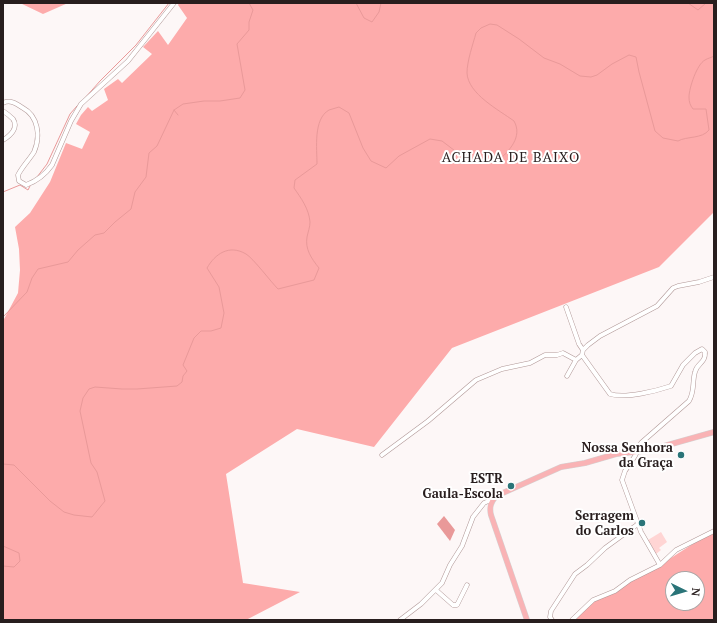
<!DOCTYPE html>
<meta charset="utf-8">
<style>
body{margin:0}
#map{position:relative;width:717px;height:623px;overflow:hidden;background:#fdf7f7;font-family:"PT Serif",serif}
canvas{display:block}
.frame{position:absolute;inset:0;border:4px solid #281e1e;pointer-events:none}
.north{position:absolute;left:665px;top:571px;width:40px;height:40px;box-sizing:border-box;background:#fff;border:1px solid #a9a5a5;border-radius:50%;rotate:95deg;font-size:11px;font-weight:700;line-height:16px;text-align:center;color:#281e1e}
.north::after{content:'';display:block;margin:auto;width:14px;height:18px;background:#2a7478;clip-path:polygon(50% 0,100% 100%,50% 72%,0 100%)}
</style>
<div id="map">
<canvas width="717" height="623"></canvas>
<div class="frame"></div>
<div class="north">N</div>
</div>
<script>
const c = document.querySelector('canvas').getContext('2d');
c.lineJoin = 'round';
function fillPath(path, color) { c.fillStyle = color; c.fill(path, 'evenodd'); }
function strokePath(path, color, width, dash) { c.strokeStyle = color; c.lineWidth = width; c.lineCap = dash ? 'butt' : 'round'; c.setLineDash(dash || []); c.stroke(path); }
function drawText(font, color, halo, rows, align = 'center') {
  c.font = font + ' "PT Serif",serif'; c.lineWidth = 4; c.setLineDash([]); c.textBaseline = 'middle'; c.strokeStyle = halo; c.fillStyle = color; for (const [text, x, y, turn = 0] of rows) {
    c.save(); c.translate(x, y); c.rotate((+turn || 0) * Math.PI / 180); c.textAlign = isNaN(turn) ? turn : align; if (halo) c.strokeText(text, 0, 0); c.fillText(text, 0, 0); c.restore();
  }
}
const green = new Path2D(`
 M661,532L667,542L659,548L661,550L656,554L648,540Z`);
const forest = new Path2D(`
 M20,3H68L43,14Z
 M179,3H714V212L659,267L452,348L374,447L297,429L226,474L243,583L300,592L246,620H3V321L18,293L20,270L19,249L15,227L30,213L50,182L66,143L82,149L90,132L76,124L81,115L88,107L92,111L108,100L104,89L118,79L122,83L152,54L143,47L158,31L168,45L187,18L178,5Z
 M714,532V620H571L589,603L660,565L710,533ZM673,579H697V603H673Z`);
const water = new Path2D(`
 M444,516L455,530L450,541L437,524Z`);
const stream = new Path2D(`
 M356,3L364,18L372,22L379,12L381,3
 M688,3L698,10L706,3
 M85,98L100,81L136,45L169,3
 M174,110L178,115
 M37,177L47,164L70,114L77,106
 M3,192L20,185L28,190L30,186
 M3,317L27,292L32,278L38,269L68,262L78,250L95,235L104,233L115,222L131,209L135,192L146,177L149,153L157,146L174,110L183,104L204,101H220L240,98L245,90L237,44L249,30V22L253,10L249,3
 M3,464L14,465L50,501L64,512L74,515L92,517L105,501L97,472L91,463L80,411L83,398L89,389L95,387L122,389H137L177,386L182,382L183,376L187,371L183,365L194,338L201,331H211L221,328L224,313L219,287L207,268C215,254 229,244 246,254C253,258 271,282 278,289L314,280L319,268C311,258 305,249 307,237C308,232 310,227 310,222C309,209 301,198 294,188L295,180L317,164C317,149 313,119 329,110C332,109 336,108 339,107L349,113L363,148L371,161L386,168L399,156L430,139L442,141L467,160L480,163L498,161C509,151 523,137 514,121C499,110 468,94 467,73C467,61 473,44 476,33L481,28L490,24L497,25L519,39L544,58L560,64L580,76L591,77L597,75L612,64L629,55L636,57L639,72L655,131L663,138L678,141C687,136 702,139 709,130L706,109H693C690,105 689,102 689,97C689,88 697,64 705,60C708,58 711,58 714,56
 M3,546L19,553L20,561L14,567L3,566`);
const minor = new Path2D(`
 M3,103C10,99 17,104 23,108C38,116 41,136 34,152C29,160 22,167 18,175L19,181L26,185C37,181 45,175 52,165L71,121L81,104L128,61L174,3
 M3,111C6,113 10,116 13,119C19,128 10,136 3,140
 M566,307L579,344L583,350
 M567,376L576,360L582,355
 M382,455L428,421L476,380L502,369L530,363L545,355H557L563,353L576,360
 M660,565L641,532L622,480L625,471L635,456L641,443L689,401C695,391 692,382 695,372C697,363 706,363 705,352L702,349L695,353L683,365L671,386C656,391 625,399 610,394L582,355L583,350L588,345L600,336L657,306L673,288L678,286L699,282L714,277
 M436,590L453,605H457L467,585
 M400,620L421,604L442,583L450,565L462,546L473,517L484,503L493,499
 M552,620L550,617L551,611L575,574L587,565L605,548L638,524
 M572,620L593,600L615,591L630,580L660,565L676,550L714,531`);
const major = new Path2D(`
 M527,620L491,515C489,507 491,502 496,496L561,467L585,463L616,454L650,450L714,432`);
const markers = [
 [681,455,4,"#2a7478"],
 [511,486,4,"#2a7478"],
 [642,523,4,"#2a7478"]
];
const poiNames = [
 ["Nossa Senhora",673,448],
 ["da Graça",673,463],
 ["ESTR",503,479],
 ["Gaula-Escola",503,494],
 ["Serragem",634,516],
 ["do Carlos",634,531]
];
const neighbourhoodNames = [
 ["ACHADA DE BAIXO",511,158]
];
fillPath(green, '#ffd5d4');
fillPath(forest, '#fdabab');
fillPath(water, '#e99999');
strokePath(stream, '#e99999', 1);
strokePath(minor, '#b09796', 5);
strokePath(major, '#d4d2d2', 6);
strokePath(minor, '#fff', 4);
strokePath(major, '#f9b3b5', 5);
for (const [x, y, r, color] of markers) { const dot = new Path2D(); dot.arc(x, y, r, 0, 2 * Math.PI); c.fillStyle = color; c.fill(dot); strokePath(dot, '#fff', 1.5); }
drawText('bold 13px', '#281e1e', '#fff', poiNames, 'right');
c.letterSpacing = '1px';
drawText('14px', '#281e1e', '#fff', neighbourhoodNames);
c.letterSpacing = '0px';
</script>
